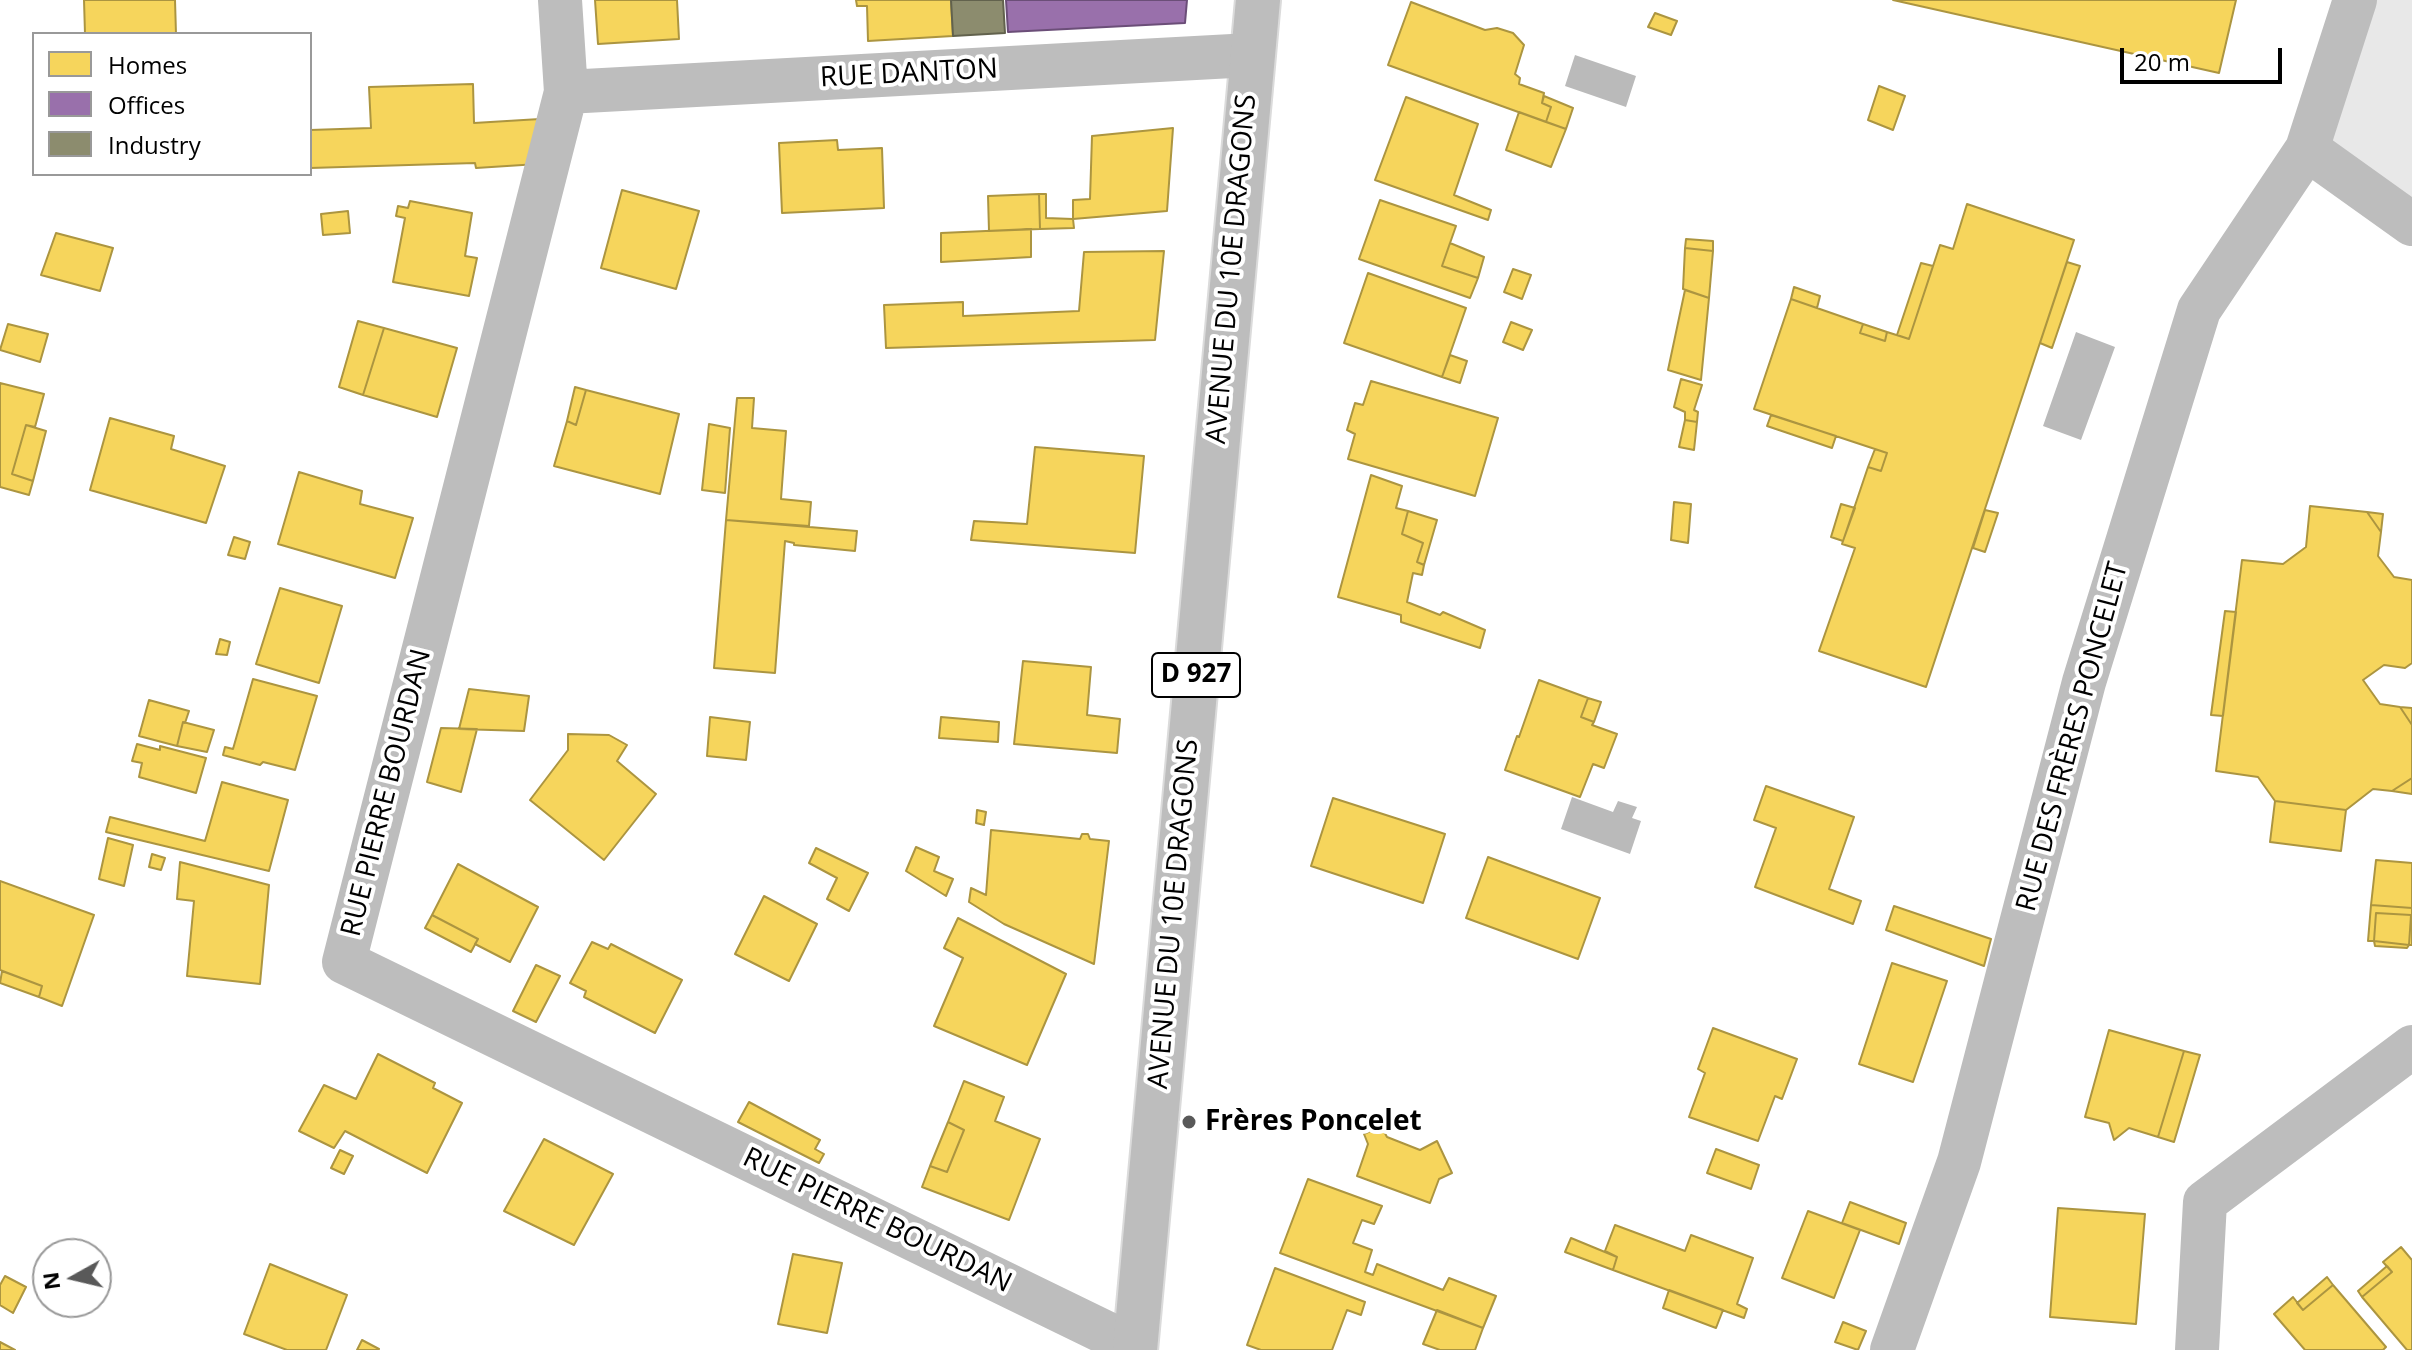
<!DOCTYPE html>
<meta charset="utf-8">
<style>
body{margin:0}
#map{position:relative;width:2412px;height:1350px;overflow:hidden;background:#fff;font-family:"Open Sans",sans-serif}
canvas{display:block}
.legend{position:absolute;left:32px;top:32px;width:280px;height:144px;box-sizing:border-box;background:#fff;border:2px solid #999;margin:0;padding:10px 14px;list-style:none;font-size:24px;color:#000}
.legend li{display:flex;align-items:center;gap:16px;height:40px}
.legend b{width:40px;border:2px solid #999}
.north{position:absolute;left:32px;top:1238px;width:80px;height:80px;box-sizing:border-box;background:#fff;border:2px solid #999;border-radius:50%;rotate:262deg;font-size:22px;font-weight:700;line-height:32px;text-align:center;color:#000}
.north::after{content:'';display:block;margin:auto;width:28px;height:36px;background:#595959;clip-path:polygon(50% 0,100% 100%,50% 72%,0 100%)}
.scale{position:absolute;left:2120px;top:48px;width:162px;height:36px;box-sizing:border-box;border:4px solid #000;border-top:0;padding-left:10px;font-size:24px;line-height:28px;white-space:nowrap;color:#000;-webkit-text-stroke:6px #fff;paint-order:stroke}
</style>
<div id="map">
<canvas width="2412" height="1350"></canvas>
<ul class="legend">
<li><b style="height:22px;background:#f6d55c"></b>Homes</li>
<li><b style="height:22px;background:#9970ab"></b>Offices</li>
<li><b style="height:22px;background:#8c8c6e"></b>Industry</li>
</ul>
<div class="north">N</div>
<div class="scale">20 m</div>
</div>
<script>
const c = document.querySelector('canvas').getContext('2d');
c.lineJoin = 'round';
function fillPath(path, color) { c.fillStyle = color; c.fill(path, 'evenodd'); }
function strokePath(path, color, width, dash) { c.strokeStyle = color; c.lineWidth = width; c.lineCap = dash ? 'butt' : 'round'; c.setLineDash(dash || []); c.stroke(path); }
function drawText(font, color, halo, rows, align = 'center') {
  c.font = font + ' "Open Sans",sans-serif'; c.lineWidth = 8; c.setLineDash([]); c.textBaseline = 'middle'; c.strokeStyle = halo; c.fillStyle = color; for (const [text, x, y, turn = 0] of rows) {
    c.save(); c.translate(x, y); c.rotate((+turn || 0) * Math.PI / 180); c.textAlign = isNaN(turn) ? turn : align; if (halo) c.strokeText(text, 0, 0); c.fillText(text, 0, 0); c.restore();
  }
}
const green = new Path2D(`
 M2355,0H2412V224L2307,149Z`);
const water = new Path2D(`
 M1575,55L1636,76L1626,107L1565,86Z
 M2076,332L2115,347L2081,440L2043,426Z
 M1572,797L1613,812L1618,801L1637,807L1632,818L1641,821L1630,854L1561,829Z`);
const homes = new Path2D(`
 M84,0H175L176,34H85Z
 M595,0H677L679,39L598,44Z
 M856,0H951L953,36L868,41L867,6H857Z
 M1893,0H2236L2219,73Z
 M1411,2L1485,30L1497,28L1513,33L1524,45L1515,74L1520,78L1519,84L1544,93L1542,103L1551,107L1546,122L1388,65Z
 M1655,13L1677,21L1671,35L1648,27Z
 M473,84L474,123L540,119L538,164L476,168L475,163L310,168V130L371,128L369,87Z
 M1879,86L1905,96L1893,130L1868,120Z
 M1544,96L1573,108L1566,129L1546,122L1551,107L1542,103Z
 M1406,97L1478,124L1454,195L1491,210L1488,220L1375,180Z
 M1519,112L1566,129L1551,167L1506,150Z
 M1173,128L1167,211L1073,219V200L1090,199L1092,136Z
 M837,140L838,150L882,148L884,208L782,213L779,143Z
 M622,190L699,211L676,289L601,268Z
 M1039,194L1040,229L989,231L988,196Z
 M1039,194H1046V218L1073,219L1074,228L1040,229Z
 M1380,200L1456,226L1442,266L1478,278L1470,298L1359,259Z
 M410,201L472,213L465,256L477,258L469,296L393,282L405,218L396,216L398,206L408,208Z
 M1967,204L2074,240L1926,687L1819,651L1855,548L1842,544L1868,467L1881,471L1887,453L1754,409L1791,299L1863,324L1860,333L1885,341L1887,332L1909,339L1940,245L1953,249Z
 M348,211L350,233L323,235L321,214Z
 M1031,229V257L941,262V233Z
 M56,233L113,248L100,291L41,275Z
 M1686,239L1713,241V251L1685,248Z
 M1450,243L1484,257L1478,278L1442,266Z
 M1685,248L1713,251L1709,298L1683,289Z
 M1164,251L1155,340L886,348L884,305L963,302V316L1079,311L1084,252Z
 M2067,262L2080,266L2052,348L2040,343Z
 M1921,263L1933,266L1909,339L1897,335Z
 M1513,269L1531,275L1522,299L1504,292Z
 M1368,273L1466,308L1442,377L1344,343Z
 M1794,287L1820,296L1817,308L1791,299Z
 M1685,290L1709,298L1701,380L1668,370Z
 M358,321L384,328L363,395L339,387Z
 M1511,322L1532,330L1523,350L1503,342Z
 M8,324L48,334L40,362L0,350Z
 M1863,324L1887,332L1885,341L1860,333Z
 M384,328L457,348L437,417L363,395Z
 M1450,355L1467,361L1460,383L1442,377Z
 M1681,379L1702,385L1694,410L1698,412L1697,422L1685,420V412L1674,407Z
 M1371,381L1498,418L1475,496L1348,459L1355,434L1347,430L1355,403L1363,405Z
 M0,383L44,394L35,427L26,425L12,474L33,481L29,495L0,487Z
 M575,387L586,390L576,425L567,421Z
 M586,390L679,414L660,494L554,466L567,421L576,425Z
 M737,398H754L752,428L786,431L781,499L811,502L809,526L726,520Z
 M1771,415L1836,436L1832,448L1767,426Z
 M110,418L174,436L171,449L225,466L206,523L90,490Z
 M1685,420L1697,422L1694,450L1679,447Z
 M709,424L730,428L725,493L702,490Z
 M26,425L46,431L33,481L12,474Z
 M1035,447L1144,456L1135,553L971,540L974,521L1027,524Z
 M1875,449L1887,453L1881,471L1868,467Z
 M299,472L362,491L360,504L413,518L395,578L278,544Z
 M1371,475L1402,486L1396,508L1408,511L1402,534L1423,543L1417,562L1424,565L1422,575L1413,573L1407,602L1440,615L1443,612L1485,630L1480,648L1401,622V615L1338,597Z
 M1674,502L1691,504L1688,543L1671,540Z
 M1841,504L1855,508L1843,541L1831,537Z
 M2310,506L2367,512L2381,532L2378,556L2394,577L2412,580V663L2405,668L2384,665L2363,680L2380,704L2400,707L2412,725V778L2392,791L2373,789L2346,810L2275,801L2258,777L2216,771L2242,560L2283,564L2306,547Z
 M1985,510L1998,513L1985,552L1973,548Z
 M1408,511L1437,520L1424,565L1417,562L1423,543L1402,534Z
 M2367,512L2383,514L2381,532Z
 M726,520L857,531L855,551L794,545V543L785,541L775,673L714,668Z
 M234,537L250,542L245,559L228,555Z
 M280,588L342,606L319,683L256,664Z
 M2225,611L2236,612L2223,716L2211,715Z
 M220,639L230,642L227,655L216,654Z
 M1023,661L1091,667L1087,715L1120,719L1117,753L1014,744Z
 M253,679L317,696L295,770L263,762L260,765L223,755L225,747L233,749Z
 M1539,680L1588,698L1581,717L1594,722L1592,725L1617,734L1604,768L1593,764L1580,797L1505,770L1517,736L1519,737Z
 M469,689L529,696L524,731L459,729Z
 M1588,698L1601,702L1594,722L1581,717Z
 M149,700L189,711L185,723L183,722L177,746L139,736Z
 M2400,707L2412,708V725Z
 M710,717L750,722L746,760L707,756Z
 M941,717L999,722L998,742L939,738Z
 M183,722L214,730L207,752L177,746Z
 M441,728L477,729L461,792L427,782Z
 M568,734L609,735L627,745L617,761L656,794L604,860L530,800L568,750Z
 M137,744L160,750V746L206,758L196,793L139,777L142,763L132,761Z
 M2412,778V794L2392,791Z
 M222,782L288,800L269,871L106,832L110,817L205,841Z
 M1766,786L1854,817L1829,889L1861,901L1853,924L1755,887L1776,828L1754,820Z
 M1333,798L1445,834L1423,903L1311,866Z
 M2275,801L2346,810L2341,851L2270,842Z
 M977,810L986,812L984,825L976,823Z
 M991,830L1080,839L1082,834H1088L1090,839L1109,841L1094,964L1004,924L969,902L971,888L986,895Z
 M108,838L133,845L124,886L99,879Z
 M916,847L939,857L934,871L953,879L946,896L906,871Z
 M816,848L868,873L849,911L827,899L837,878L809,863Z
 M152,854L165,858L161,870L149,867Z
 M1488,857L1600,898L1578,959L1466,918Z
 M2376,860L2412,863V908L2371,905Z
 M180,862L269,885L260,984L187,976L194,901L177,899Z
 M458,864L538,907L510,962L475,944L478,939L432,915Z
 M0,881L94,915L62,1006L39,997L42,986L0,970Z
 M764,896L817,924L789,981L735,954Z
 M2371,905L2412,908V945H2409L2411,915L2376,913L2374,941H2368Z
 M1894,906L1991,939L1984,966L1886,930Z
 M2376,913L2411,915L2409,945L2374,941Z
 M432,915L478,939L471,952L425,928Z
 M958,918L1066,974L1027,1065L934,1026L963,958L944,948Z
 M2374,941L2409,945L2407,948L2375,946Z
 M592,942L608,949L611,944L682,980L655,1033L584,997L586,991L570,983Z
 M1892,963L1947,981L1913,1082L1859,1064Z
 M536,965L560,976L536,1022L513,1011Z
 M2,971L42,986L39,997L0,983Z
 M1713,1028L1797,1059L1782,1099L1775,1096L1758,1141L1689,1117L1705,1073L1698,1069Z
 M2109,1030L2184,1051L2158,1137L2129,1128L2114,1140L2109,1123L2085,1117Z
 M2184,1051L2200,1055L2174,1142L2158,1137Z
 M378,1054L435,1083L433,1088L462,1103L427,1173L345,1131L334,1148L299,1131L324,1085L356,1099Z
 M964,1081L1004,1097L995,1121L1040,1139L1009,1220L922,1187L930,1166L947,1172L964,1130L948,1122Z
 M749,1102L820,1140L815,1149L824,1154L819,1163L738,1122Z
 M948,1122L964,1130L947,1172L930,1166Z
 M1381,1126L1387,1137L1420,1150L1437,1141L1452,1173L1439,1179L1430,1203L1357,1176L1368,1144L1364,1134Z
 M544,1139L613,1174L574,1245L504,1211Z
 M1716,1149L1759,1165L1751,1189L1707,1173Z
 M340,1150L353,1156L344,1174L331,1168Z
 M1308,1179L1382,1206L1374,1224L1362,1220L1353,1243L1372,1250L1365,1272L1373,1275L1377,1264L1443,1290L1449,1278L1496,1296L1483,1328L1280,1253Z
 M1850,1202L1906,1223L1899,1244L1842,1223Z
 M2058,1208L2145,1214L2136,1324L2050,1317Z
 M1808,1211L1860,1230L1834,1298L1782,1278Z
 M1615,1225L1685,1251L1691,1235L1753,1258L1737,1304L1747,1309L1744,1318L1613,1270L1617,1257L1605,1251Z
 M1571,1238L1617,1257L1613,1270L1565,1252Z
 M2401,1247L2412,1260V1350H2407L2362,1297L2392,1272L2383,1262Z
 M793,1254L842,1263L827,1333L778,1324Z
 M270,1264L347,1295L326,1350H287L244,1334Z
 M2387,1266L2392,1272L2362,1297L2358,1291Z
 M1275,1268L1365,1302L1361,1315L1347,1310L1332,1350H1261L1247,1345Z
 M5,1276L26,1287L13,1313L0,1305V1285Z
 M2327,1277L2333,1285L2303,1310L2297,1303Z
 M2333,1285L2386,1347L2383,1350H2305L2274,1314L2293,1297L2303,1310Z
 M1669,1290L1723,1310L1716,1328L1663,1308Z
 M1437,1310L1483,1328L1475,1350H1440L1423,1344Z
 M1843,1322L1866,1331L1858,1350L1835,1342Z
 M362,1340L379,1349L378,1350H357Z
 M0,1342L15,1350H0Z`);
const offices = new Path2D(`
 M1006,0H1187L1185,23L1008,32Z`);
const industry = new Path2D(`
 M951,0H1003L1005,33L953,36Z`);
const minor = new Path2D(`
 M560,0L566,92L344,962L1135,1347
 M566,92L1251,55
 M2307,149L2412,224
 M1892,1350L1959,1162L2084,682L2199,310L2307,149L2355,0
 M2197,1350L2205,1202L2412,1047`);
const primary = new Path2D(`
 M1135,1350L1258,0`);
const markers = [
 [1189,1122,8,"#595959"]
];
const shields = [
 [1196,675,88]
];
const shieldNames = [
 ["D 927",1196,675]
];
const streetNames = [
 ["RUE DANTON",909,74,-3],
 ["AVENUE DU 10E DRAGONS",1232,269,-85],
 ["RUE DES FRÈRES PONCELET",2073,737,-75],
 ["RUE PIERRE BOURDAN",387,793,-76],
 ["AVENUE DU 10E DRAGONS",1174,914,-85],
 ["RUE PIERRE BOURDAN",877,1221,26]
];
const poiNames = [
 ["Frères Poncelet",1205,1122]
];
fillPath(green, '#e8e8e8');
fillPath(water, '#bababa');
fillPath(homes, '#f6d55c');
strokePath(homes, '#ac9540', 2);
fillPath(offices, '#9970ab');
strokePath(offices, '#6b4e78', 2);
fillPath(industry, '#8c8c6e');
strokePath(industry, '#62624d', 2);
strokePath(primary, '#dbdbdb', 48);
strokePath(minor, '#bdbdbd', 44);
strokePath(primary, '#bdbdbd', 44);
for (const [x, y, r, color] of markers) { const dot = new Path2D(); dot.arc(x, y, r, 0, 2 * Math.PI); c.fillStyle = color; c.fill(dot); strokePath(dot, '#fff', 3); }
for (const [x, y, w] of shields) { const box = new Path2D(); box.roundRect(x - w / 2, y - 22, w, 44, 6); c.fillStyle = '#fff'; c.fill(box); strokePath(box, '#000', 2); }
drawText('bold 26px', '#000', null, shieldNames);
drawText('28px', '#000', '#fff', streetNames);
drawText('bold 28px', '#000', '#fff', poiNames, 'left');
</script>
